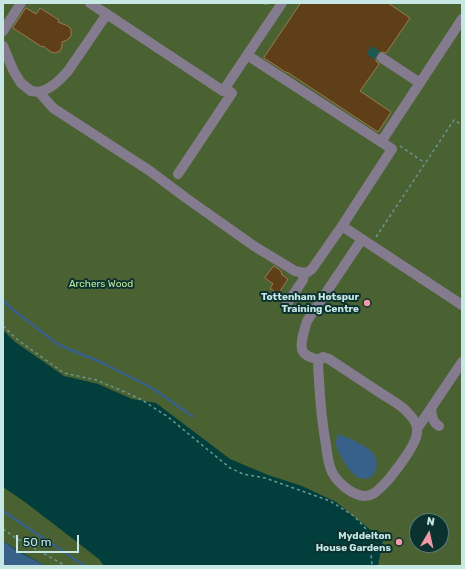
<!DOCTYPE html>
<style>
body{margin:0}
#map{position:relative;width:465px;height:569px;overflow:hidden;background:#013e3c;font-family:Rubik,sans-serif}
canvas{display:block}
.frame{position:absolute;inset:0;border:4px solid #c6e7e4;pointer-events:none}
.north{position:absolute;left:409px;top:513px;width:40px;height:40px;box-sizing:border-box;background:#0c3230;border:1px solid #567a78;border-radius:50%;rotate:9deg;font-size:11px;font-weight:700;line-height:16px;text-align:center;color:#c6e7e4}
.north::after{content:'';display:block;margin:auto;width:14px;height:18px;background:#f39aa7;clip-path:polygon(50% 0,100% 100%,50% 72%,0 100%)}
.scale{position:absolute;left:16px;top:535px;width:63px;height:18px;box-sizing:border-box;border:2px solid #c6e7e4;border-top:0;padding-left:5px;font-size:12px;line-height:14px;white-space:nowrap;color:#c6e7e4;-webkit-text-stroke:3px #0c3230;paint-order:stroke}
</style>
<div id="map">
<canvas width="465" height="569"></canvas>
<div class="frame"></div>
<div class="north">N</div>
<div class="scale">50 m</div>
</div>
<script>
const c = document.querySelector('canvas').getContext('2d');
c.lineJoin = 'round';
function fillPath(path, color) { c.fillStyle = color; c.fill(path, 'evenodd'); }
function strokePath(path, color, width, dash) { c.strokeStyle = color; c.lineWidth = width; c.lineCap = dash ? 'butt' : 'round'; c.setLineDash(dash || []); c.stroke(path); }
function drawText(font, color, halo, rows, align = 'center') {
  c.font = font + ' Rubik,sans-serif'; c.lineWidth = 4; c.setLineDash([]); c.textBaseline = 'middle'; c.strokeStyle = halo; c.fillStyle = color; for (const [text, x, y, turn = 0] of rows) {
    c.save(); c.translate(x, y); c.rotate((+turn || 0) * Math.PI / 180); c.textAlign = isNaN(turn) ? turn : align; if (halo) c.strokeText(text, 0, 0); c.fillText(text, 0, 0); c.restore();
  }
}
const green = new Path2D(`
 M3,3H462V566H378L383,540L336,502L302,486L268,475L230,459L156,403L132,399L98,384L64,376L15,342L3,330ZM417,521H441V545H417Z
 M3,487L25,502L99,559L104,566H46L19,551L3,541Z`);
const water = new Path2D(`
 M337,434C347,437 366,445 373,453C382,465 373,485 358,477C353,475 350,470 347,466C343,460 337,451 336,444C336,441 337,437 337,434Z
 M3,541L19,552L46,566H3Z`);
const stream = new Path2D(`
 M3,300L12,309L59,345L103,363L152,388L192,416
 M3,511L85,566`);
const building = new Path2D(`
 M301,3H388L410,18L386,53L382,52L377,54L376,58V61L379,64L360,91L391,112L378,132L287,72V73L264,58Z
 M26,8L36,14L40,8L59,20L58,22L68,26L70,28L71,30V36L67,40L62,42V46L60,51L55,53L51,52L43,46L42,47L13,28Z
 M274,266L281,271L282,275L288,279L278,294L270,288L273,284L265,278Z`);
const minorTunnel = new Path2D(`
 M369,50L382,58`);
const path = new Path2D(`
 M264,3L269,6
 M400,146L425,163
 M376,237L454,120L462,125
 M3,326L18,340L64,373L96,380L125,392L142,400L168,417L230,468L243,474L265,478L330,501L354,516L366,529L370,542L372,566
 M3,529L16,538L66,566`);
const minor = new Path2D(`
 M90,3L223,91L282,3
 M3,31L21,3
 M3,46L14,72L21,83L31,91L39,92L53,108L150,171L186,198L254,246L295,271L304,273L308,272L312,269L342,226L392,149L247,55
 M382,58L420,83
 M39,92C51,89 59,81 68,71L107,14
 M381,142L462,19
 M178,174L232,93L225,88
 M342,226L462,305
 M286,305L303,280L304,273
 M323,357L329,359C347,371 364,382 382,394C391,400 402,405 409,414C414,419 418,426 417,433C416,445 397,469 389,479C381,487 372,500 359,495C349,492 337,482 332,472C328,464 327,454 326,445C322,423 320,401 319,379C319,374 317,366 319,361C320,358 321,358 323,357Z
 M319,360C314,358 307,357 304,353C298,347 305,328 307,321L362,239
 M431,408C432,415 432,422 439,426
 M417,427L419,426L462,362`);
const markers = [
 [367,303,4,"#f39aa7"],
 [399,542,4,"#f39aa7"]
];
const parkNames = [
 ["Archers Wood",101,284]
];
const poiNames = [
 ["Tottenham Hotspur",359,297],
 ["Training Centre",359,309],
 ["Myddelton",391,536],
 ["House Gardens",391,548]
];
fillPath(green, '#4a6132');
fillPath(water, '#386189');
strokePath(stream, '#386189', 2.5);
fillPath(building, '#5f3f17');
strokePath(building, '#9c7a52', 1);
strokePath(minorTunnel, '#1f5755', 10, [10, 5]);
strokePath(path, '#699795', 1.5, [3, 3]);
strokePath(minor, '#857b8e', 10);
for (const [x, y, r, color] of markers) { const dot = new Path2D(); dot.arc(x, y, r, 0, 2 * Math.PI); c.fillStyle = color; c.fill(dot); strokePath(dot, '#0c3230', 1.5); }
drawText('10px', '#c2e99b', '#0c3230', parkNames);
drawText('bold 10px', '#c6e7e4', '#0c3230', poiNames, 'right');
</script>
